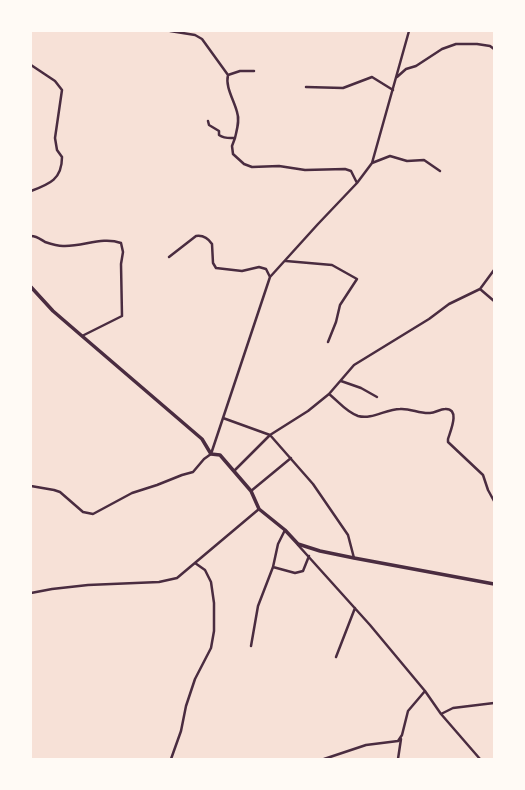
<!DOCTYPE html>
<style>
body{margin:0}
#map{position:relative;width:525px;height:790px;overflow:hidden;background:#f7e1d7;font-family:"Source Serif 4",serif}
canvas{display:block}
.frame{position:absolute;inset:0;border:32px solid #fffaf5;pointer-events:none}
</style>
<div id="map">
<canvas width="525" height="790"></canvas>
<div class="frame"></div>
</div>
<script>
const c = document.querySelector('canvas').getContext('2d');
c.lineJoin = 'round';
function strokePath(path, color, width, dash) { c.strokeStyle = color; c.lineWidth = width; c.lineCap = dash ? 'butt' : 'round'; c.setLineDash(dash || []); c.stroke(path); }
const minor = new Path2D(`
 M170,31L195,35L202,39L228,75C225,87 234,100 237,112C240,120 237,129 235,138
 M31,65L55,81L62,90L55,138L57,150L62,157C62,179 50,184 31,191
 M228,75L240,71H254
 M397,77L406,69L416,66L442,49L456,44H477L490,46L494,49
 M306,87L343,88L372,77L393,90
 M208,121L209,125L219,131V135C225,139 229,138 235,138L232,146L233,154L244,164L252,167L279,166L305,170L345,169L351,171L357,183
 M372,163L390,156L407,161L424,160L440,171
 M31,236C37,236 40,239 45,242C51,244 57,246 63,246C83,247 102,236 121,243L123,252L121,264L122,316L82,336
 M169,257L196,236C203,235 208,238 212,244L213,263L216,268L242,271L259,267L266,269L270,277
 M286,261L332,265L357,279L340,305L336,322L328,342
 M480,289L494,301
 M341,381L361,388L377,397
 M329,394C338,401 346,412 358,416C372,420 386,409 400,409C410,408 420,414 430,413C435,413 440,409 445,409C461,408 450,432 448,439V442L483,475L488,490L494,501
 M223,418L270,435L313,484L348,535L354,558
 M234,471L270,435L308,411L329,394L354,365L429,319L449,304L480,289L494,270
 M31,486L54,490L60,492L83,512L93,514L132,493L157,485L182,475L193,472L204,459L211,454L270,277L318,224L357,183L372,163L409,31
 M251,491L291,458
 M298,545L370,625L425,691L441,714L480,759
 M273,567L295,573L303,571L309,556
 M31,593L52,589L88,585L159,582L177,578L259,509
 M251,646L258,606L273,567L278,544L285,530
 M336,657L355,608
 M441,714L453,708L494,703
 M171,759L181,731L186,706L195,679L211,648L214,631V603L211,582L205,570L195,563
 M324,759L366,745L398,741L402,735L408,711L425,691
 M398,759L401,739`);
const secondary = new Path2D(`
 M31,287L53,311L82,336L202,439L211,454L220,455L251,491L259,509L285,530L298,544L320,551L354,558L494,584`);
strokePath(minor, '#4a2c40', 2.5);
strokePath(secondary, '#4a2c40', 3.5);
</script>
